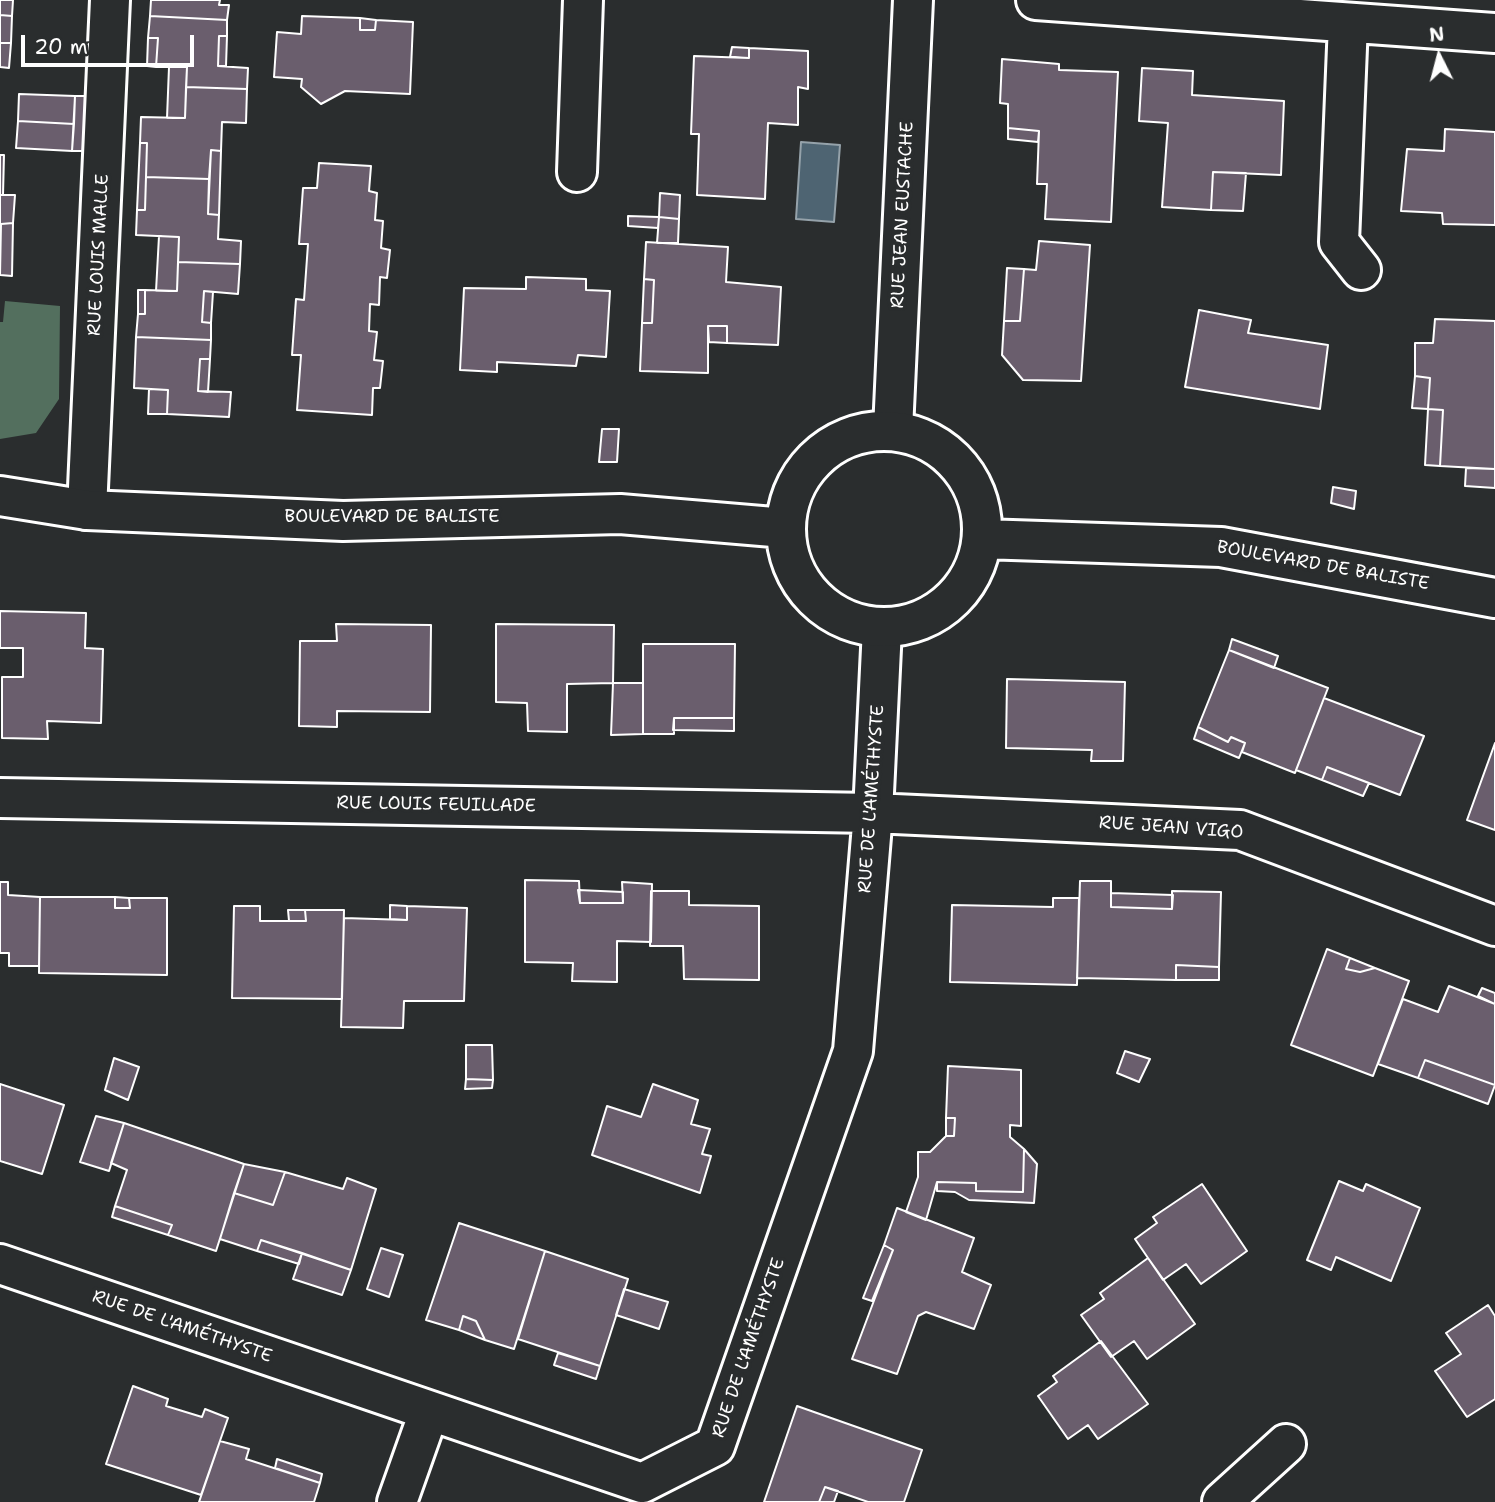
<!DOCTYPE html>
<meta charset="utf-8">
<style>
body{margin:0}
#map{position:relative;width:1495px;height:1502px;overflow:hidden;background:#2a2d2e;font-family:"Shantell Sans",sans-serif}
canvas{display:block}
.north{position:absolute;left:1404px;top:21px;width:70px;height:70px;-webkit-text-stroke:5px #2a2d2e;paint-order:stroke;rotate:354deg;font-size:19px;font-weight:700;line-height:28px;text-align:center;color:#fff}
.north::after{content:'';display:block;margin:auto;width:24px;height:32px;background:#fff;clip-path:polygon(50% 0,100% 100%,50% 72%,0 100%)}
.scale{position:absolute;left:21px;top:35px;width:173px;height:32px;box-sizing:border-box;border:4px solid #fff;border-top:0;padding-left:9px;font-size:21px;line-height:24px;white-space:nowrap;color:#fff;-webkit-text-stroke:5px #2a2d2e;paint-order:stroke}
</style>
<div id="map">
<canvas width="1495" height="1502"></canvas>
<div class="north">N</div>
<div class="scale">20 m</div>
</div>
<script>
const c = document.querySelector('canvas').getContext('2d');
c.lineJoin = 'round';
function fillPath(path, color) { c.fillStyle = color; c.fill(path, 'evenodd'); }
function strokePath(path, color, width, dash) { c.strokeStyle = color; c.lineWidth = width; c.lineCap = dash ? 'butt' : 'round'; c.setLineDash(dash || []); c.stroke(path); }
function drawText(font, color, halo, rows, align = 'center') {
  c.font = font + ' "Shantell Sans",sans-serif'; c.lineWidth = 7; c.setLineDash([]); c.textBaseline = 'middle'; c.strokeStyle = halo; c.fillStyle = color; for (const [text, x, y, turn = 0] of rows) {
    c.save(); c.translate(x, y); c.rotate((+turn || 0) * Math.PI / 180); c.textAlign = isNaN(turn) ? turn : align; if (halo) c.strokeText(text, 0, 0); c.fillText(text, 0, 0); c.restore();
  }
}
const green = new Path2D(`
 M5,301L60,306L59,399L36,433L0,439V322H3Z`);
const water = new Path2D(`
 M801,142L840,145L834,222L796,219Z`);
const building = new Path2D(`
 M0,0H13L12,16L0,15Z
 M151,0H220L219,5H229L227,20L150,16Z
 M0,15L12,16L11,43H0Z
 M150,16L227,20V36H219L218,66L248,68L247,89L186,87L187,67H156L158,38H148Z
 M302,16L360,18V30H375L376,20L413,22L410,94L345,91L321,104L301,87L302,79L274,77L277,32L301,34Z
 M360,18L376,20L375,30H360Z
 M219,36H227L226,66H218Z
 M148,38H158L156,67L147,66Z
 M0,43H11L9,68L0,67Z
 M732,47L749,48V58L730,57Z
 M749,48L808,51V89L798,87V125L768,123L765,199L697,195L699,134H691L694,56L749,58Z
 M1002,59L1059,64V70L1118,72L1111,222L1045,219L1047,184H1037L1039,131L1008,128V104L1000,103Z
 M169,67H187L185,118H167Z
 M1142,68L1193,71L1192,95L1284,101L1281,175L1213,172L1211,210L1162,207L1168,123L1139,121Z
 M186,87L247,89L246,123L222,122L221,151L211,150L209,179L146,177L147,143H140L141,117L185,118Z
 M19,94L75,96L74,124L18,121Z
 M75,96H86L84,151H72Z
 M18,121L74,124L72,151L16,148Z
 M1008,128L1039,131L1038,142L1008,139Z
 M1445,129L1495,132V225L1443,224L1442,213L1401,211L1407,149L1444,151Z
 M140,143H147L145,210H137Z
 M211,150L221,151L219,215L208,214Z
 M0,155H4L3,195H0Z
 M319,163L371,166L369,191L377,193L375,220L383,221L381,248L390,250L387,278L380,277L379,305L370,304L369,331L377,332L374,360L383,361L380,388H373L372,415L297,410L301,355H292L296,299L304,300L308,244H299L303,188H317Z
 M1213,172L1246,173L1243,211L1211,210Z
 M146,177L209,179L208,214L219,215L218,239L241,241L240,264L178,262L179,237L136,235L137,210H145Z
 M660,193L680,195L679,219L659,217Z
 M0,195H15L13,223L1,224L0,245Z
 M628,216L659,217L658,228L628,226Z
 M659,217L679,219L678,243H657Z
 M13,223L12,276L0,275L1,224Z
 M159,236L179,237L177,291H156Z
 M1039,241L1090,245L1081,381L1023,380L1002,355L1004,321H1020L1024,269L1036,270Z
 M646,242L728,247L726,282L781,287L778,345L727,343V326H708V373L640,371L642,323H652L654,280L644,279Z
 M178,262L240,264L238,294L204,291L202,322L211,323V340L136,337L138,314H145V290L177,291Z
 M1007,268L1024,269L1020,321H1004Z
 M526,277L586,279V290L610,291L606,357L578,355L576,366L497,362V372L460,370L464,288L526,289Z
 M644,279L654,280L652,323H642Z
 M138,290H145V314H138Z
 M204,291L213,292L211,323L202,322Z
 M1199,310L1251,320L1248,333L1328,345L1320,409L1185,387Z
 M1435,319L1495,321V469L1440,466L1443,410L1428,409L1430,378L1415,376V343H1433Z
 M708,326H727V343L709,342Z
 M136,337L211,340L210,359H200L198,391L231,392L229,417L167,414L168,390L134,388Z
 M200,359H210L208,392L198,391Z
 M1415,376L1430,378L1428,409L1412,408Z
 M149,389L168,390L167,414H148Z
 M1428,409L1443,410L1440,466L1425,465Z
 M602,429H619L617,462H599Z
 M1466,468L1495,469V488L1465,486Z
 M1333,487L1356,491L1354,509L1331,503Z
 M0,611L86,613L85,648L103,649L101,723L47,721L48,739L2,738V677H23V648H0Z
 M336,624L431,625L430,712L337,711V727L299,726L300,641H337Z
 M496,624L614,625L613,683L567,684V732L528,731L527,703L496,702Z
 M1232,639L1278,656L1274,668L1229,650Z
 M643,644H735L734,718H674V734H643Z
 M1229,650L1328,688L1295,773L1242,752L1245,743L1231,737L1228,742L1198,727Z
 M1007,679L1125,682L1123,761H1091L1092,750L1006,748Z
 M613,683H643V734L611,735Z
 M1324,698L1424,736L1400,795L1327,767L1322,780L1296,770Z
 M674,718H734V731L673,730Z
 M1198,727L1228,742L1231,737L1245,743L1239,758L1194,739Z
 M1495,743V830L1467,820Z
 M1327,767L1369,783L1363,796L1322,780Z
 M525,880L579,881L580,903H623L622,882L652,884L651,942L617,941V982L572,981L573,963L525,962Z
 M1080,881H1111V907L1172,909V891L1221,892L1219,967L1176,965V980L1077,978Z
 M0,882H8V895L40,897L39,966H9V953H0Z
 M578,890L623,892V903H580Z
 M651,891H689V905L759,906V980L684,979L683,946H650Z
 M1111,893L1173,895L1172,909L1111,907Z
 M40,897H115V908H130L129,898H167V975L39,973Z
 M115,897L129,898L130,908H115Z
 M1053,898H1079L1077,985L950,982L952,905L1053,907Z
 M390,905L407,906V920L390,919Z
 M234,906H260V921H306L305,910H344L342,999L232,998Z
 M407,906L467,908L464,1001H404L403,1028L341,1027L344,918L407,920Z
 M288,910H305L306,921H289Z
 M1327,949L1350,958L1346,969L1360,972L1375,968L1409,981L1373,1076L1291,1045Z
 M1350,958L1375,968L1360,972L1346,969Z
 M1176,965L1219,967V980H1176Z
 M1449,986L1495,1004V1085L1425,1060L1418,1078L1378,1064L1403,999L1438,1012Z
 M1482,988L1495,993V1004L1478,996Z
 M466,1045H492L493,1080L466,1079Z
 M1125,1051L1150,1059L1139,1082L1117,1073Z
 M114,1058L139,1067L128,1100L105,1090Z
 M1425,1060L1495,1085L1488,1104L1418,1078Z
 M948,1066L1021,1070V1126L1010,1125V1137L1024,1149L1023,1192L976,1191V1183L937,1182L926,1220L906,1212L918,1177V1152H930L946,1136H954L955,1118H946Z
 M466,1079L493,1080L492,1088L465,1089Z
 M0,1084L64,1105L42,1174L0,1161Z
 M653,1084L698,1100L691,1124L710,1129L702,1154L711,1156L700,1193L592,1155L607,1106L641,1117Z
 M96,1116L124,1123L109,1171L80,1162Z
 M946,1118H955L954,1136H946Z
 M124,1123L244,1164L216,1251L168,1235L172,1225L115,1206L127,1170L111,1163Z
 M1024,1149L1037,1164L1034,1203L969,1200L955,1192L937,1191V1182L976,1183V1191L1023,1192Z
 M244,1164L285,1172L273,1205L234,1193Z
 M285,1172L343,1189L347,1178L376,1189L351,1270L261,1240L257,1251L220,1239L234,1193L273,1205Z
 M1339,1181L1363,1191L1366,1184L1420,1208L1391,1281L1336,1257L1331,1270L1307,1260Z
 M1202,1184L1247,1251L1201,1284L1186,1264L1163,1280L1135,1239L1157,1223L1153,1217Z
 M115,1206L172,1225L168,1235L112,1217Z
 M897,1208L974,1238L962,1272L991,1285L974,1329L926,1312L918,1316L897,1374L852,1359L893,1250L884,1245Z
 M459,1223L545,1251L514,1349L485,1340L476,1321L463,1316L459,1330L426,1320Z
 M261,1240L302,1253L299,1264L257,1251Z
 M884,1245L893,1250L872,1301L863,1298Z
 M381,1248L403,1255L389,1297L367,1289Z
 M545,1251L628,1279L600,1366L518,1339Z
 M302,1253L351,1270L342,1295L293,1279Z
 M1148,1258L1195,1324L1147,1359L1134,1341L1111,1357L1081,1315L1104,1299L1100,1293Z
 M624,1289L668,1302L659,1329L616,1315Z
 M1488,1305L1495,1316V1399L1467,1417L1435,1371L1461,1354L1446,1333Z
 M463,1316L476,1321L485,1340L459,1330Z
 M1101,1341L1148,1404L1098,1439L1088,1425L1068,1439L1038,1396L1057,1382L1053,1376Z
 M558,1353L600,1366L596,1379L554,1365Z
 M133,1386L168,1399L166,1406L202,1417L205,1409L228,1418L201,1495L106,1464Z
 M797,1406L922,1450L904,1502H868L825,1487L819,1502H764Z
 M220,1441L249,1449L246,1459L320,1483L314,1502H199Z
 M277,1459L322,1474L320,1483L275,1468Z
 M825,1487L838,1491L834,1502H819Z`);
const minor = new Path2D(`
 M1036,0L1495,33
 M1348,23L1339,242L1361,270
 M577,172L583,0
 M893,430L913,0
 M87,510L110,0
 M0,798L873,813L1240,830L1495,926
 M0,1264L642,1483L715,1446L853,1051L873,813L882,628
 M397,1502L429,1412
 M1222,1502L1286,1444`);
const tertiary = new Path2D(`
 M786 529a98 98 0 1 1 196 0a98 98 0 1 1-196 0Z
 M0,496L87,510L343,521L620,514L785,528
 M982,539L1221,547L1495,598`);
const streetNames = [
 ["RUE JEAN EUSTACHE",903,215,-87],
 ["RUE LOUIS MALLE",99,255,-87],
 ["BOULEVARD DE BALISTE",392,517],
 ["BOULEVARD DE BALISTE",1323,566,10],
 ["RUE DE L'AMÉTHYSTE",872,799,-86],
 ["RUE LOUIS FEUILLADE",436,805,1],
 ["RUE JEAN VIGO",1171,828,4],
 ["RUE DE L'AMÉTHYSTE",182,1327,19],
 ["RUE DE L'AMÉTHYSTE",749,1348,-71]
];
fillPath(green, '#536f5e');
fillPath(water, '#4e6472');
strokePath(water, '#95a2aa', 2);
fillPath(building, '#6a5e6d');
strokePath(building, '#fff', 2);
strokePath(minor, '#fff', 44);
strokePath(tertiary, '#fff', 44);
strokePath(minor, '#2a2d2e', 38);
strokePath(tertiary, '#2a2d2e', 38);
drawText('18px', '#fff', '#2a2d2e', streetNames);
</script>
